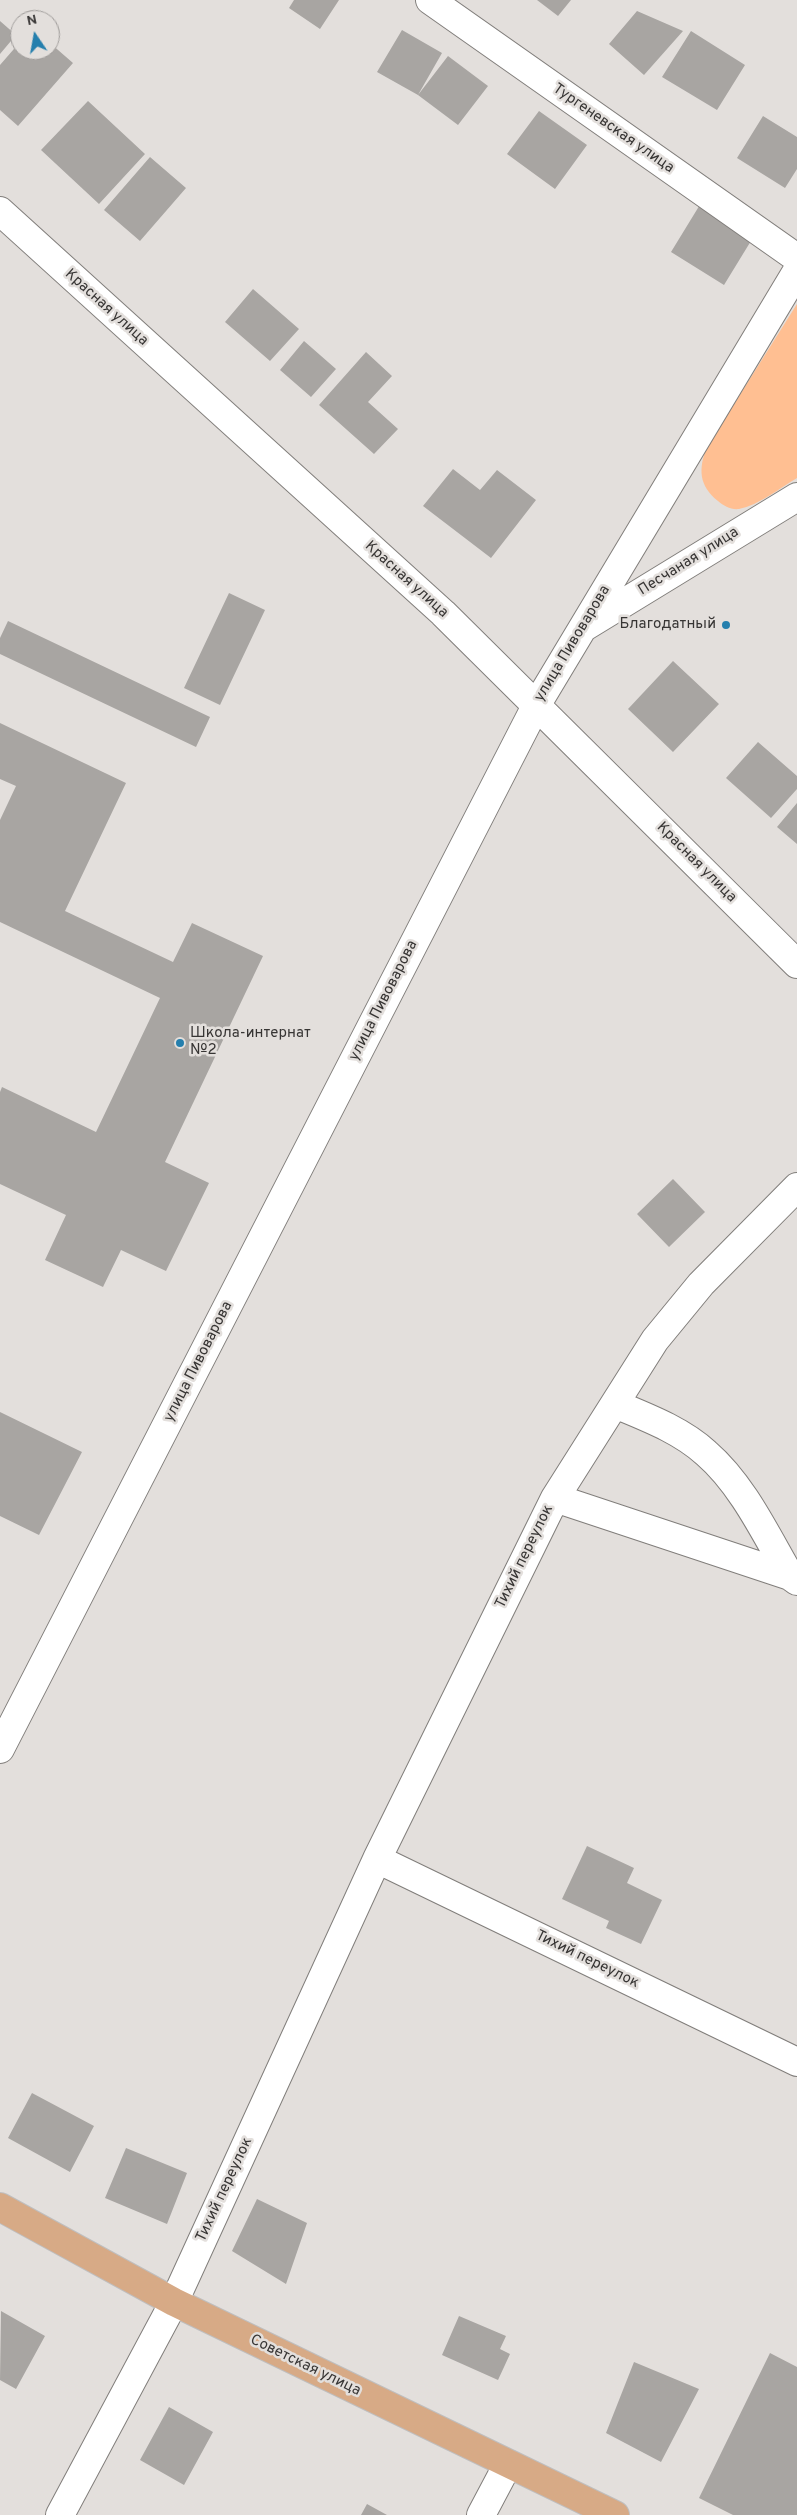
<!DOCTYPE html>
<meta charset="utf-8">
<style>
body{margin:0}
#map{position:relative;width:797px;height:2515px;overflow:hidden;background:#e3dfdc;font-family:Overpass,sans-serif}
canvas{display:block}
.north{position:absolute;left:10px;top:10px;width:50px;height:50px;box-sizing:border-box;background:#e3dfdc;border:1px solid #9e9b99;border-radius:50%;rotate:348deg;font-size:14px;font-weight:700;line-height:20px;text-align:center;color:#373534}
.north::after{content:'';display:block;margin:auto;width:18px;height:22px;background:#257fad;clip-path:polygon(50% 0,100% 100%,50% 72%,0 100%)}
</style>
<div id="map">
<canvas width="797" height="2515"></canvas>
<div class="north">N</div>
</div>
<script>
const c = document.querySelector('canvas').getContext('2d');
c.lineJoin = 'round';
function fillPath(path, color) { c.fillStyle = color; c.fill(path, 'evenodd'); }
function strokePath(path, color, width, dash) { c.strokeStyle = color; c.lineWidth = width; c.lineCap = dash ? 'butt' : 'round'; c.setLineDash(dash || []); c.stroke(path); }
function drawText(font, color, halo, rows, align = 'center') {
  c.font = font + ' Overpass,sans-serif'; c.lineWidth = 5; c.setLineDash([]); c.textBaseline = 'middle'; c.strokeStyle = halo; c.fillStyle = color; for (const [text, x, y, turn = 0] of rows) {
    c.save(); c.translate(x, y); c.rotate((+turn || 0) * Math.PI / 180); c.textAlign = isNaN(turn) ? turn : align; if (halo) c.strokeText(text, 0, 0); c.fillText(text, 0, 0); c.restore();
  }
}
const green = new Path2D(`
 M797,304V478C780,488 759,505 739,509C731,510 724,506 718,501C699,486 698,469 707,447Z`);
const building = new Path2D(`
 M294,0H339L320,29L289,8Z
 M537,0H571L558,16Z
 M637,11L683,31L644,75L609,44Z
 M0,21L16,35L0,54Z
 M402,30L442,53L418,95L448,56L488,86L458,125L418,95L377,72Z
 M691,31L745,65L717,110L662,77Z
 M20,42V50H50V43L73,63L18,126L0,110V65Z
 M88,101L145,154L99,204L41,150Z
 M539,111L587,145L555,189L507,154Z
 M763,116L797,137V169L785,188L737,158Z
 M150,157L186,188L140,241L104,210Z
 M701,203L754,236L724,285L671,252Z
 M253,289L299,329L270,361L225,322Z
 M304,341L336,369L311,397L280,370Z
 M366,352L392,376L368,402L398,429L374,454L319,405Z
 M453,469L480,490L497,470L536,500L491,558L423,506Z
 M229,593L265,610L220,705L184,688Z
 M8,621L210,717L196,747L0,654V638Z
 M673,661L719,704L673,752L628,709Z
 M0,723L126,783L65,911L173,962L192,923L263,956L165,1162L209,1183L166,1271L121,1250L103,1287L45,1260L66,1215L0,1184V1092L2,1087L96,1132L160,998L0,922V820L16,786L0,779Z
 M758,742L797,776V789L771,818L726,778Z
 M797,803V844L777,827Z
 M673,1179L705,1212L669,1247L637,1214Z
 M0,1412L82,1452L39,1535L0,1516Z
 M587,1846L634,1868L627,1883L662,1900L641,1944L606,1928L609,1921L562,1899Z
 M32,2093L94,2126L70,2172L8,2138Z
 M126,2148L187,2173L167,2224L105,2198Z
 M257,2199L307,2223L286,2284L232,2251Z
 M1,2311L45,2336L16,2389L0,2380Z
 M459,2316L506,2336L500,2349L510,2354L498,2380L442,2355Z
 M770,2353L797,2367V2515H733L699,2498Z
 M634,2362L699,2389L661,2462L606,2433Z
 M169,2407L213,2432L184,2485L140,2460Z
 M367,2504L387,2515H361Z`);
const minor = new Path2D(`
 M430,0L797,258
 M0,211L443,613L797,964
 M586,626L797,497
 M615,1404C646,1417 681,1430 706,1453C743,1485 766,1535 790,1576
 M555,1498L790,1576L797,1581
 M0,1749L537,704L797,271
 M377,1859L797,2062
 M60,2515L174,2302L377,1859L555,1498L655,1340L701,1284L797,1187
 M481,2515L508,2464`);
const major = new Path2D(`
 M0,2207L174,2302L615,2515`);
const markers = [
 [726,625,5,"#257fad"],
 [180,1043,5,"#257fad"]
];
const streetNames = [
 ["Тургеневская улица",613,129,35],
 ["Красная улица",106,308,42],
 ["Песчаная улица",689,562,-32],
 ["Красная улица",406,580,42],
 ["улица Пивоварова",573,644,-59],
 ["Красная улица",696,863,45],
 ["улица Пивоварова",384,1001,-63],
 ["улица Пивоварова",199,1362,-63],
 ["Тихий переулок",525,1557,-64],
 ["Тихий переулок",587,1960,26],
 ["Тихий переулок",225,2190,-65],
 ["Советская улица",305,2366,26]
];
const poiNames = [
 ["Благодатный",716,625],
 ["Школа-интернат",190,1034,"left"],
 ["№2",190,1051,"left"]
];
fillPath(green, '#ffbf92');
fillPath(building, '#a8a5a2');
strokePath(minor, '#817e7b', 30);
strokePath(major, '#bfbebe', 30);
strokePath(minor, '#fff', 28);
strokePath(major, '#d7aa86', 28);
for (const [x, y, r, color] of markers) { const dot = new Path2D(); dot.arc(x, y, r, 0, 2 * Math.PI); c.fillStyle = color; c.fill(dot); strokePath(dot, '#e3dfdc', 2); }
drawText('15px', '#373534', '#e3dfdc', streetNames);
drawText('15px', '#373534', '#e3dfdc', poiNames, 'right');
</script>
